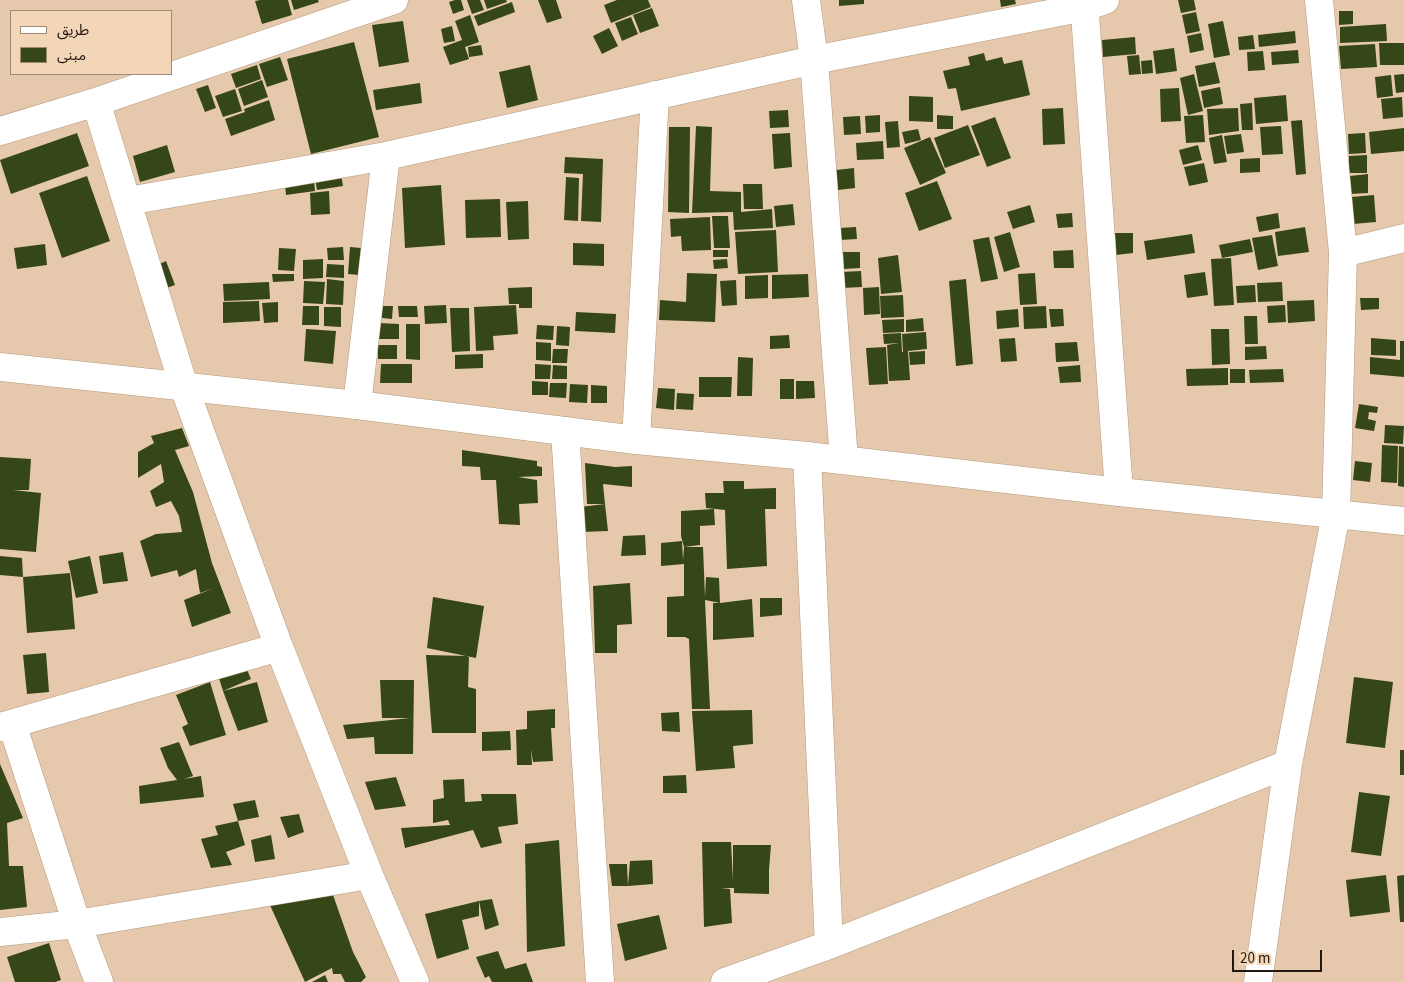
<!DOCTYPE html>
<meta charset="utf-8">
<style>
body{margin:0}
#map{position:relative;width:1404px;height:982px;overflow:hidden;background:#e6c9ac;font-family:"Source Sans 3","Noto Sans Arabic",sans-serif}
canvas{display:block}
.legend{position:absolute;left:10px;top:10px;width:162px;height:65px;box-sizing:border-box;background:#f3d6b8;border:1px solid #a08a74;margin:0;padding:6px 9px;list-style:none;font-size:15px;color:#23180d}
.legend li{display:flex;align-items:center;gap:10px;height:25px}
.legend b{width:25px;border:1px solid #a08a74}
.scale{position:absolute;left:1232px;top:950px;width:90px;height:22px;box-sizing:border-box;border:2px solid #23180d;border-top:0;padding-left:6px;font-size:15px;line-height:18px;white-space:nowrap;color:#23180d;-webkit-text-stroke:4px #f3d6b8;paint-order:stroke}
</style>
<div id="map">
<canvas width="1404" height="982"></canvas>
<ul class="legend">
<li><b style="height:6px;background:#fff"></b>طريق</li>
<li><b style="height:14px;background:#354717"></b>مبنى</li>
</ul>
<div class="scale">20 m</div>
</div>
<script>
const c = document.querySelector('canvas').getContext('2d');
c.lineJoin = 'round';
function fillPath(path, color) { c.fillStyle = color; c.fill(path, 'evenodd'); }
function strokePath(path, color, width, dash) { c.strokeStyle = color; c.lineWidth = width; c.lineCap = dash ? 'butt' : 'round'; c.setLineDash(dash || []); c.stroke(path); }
const building = new Path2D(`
 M260,0H288L292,15L262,24L255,1Z
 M291,0H318L319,2L294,10Z
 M455,0H461L464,10L453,14L449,2Z
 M467,0H480L484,10L472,14Z
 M484,0H506L507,2L487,9Z
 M538,0H556L562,18L547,23Z
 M617,0H648L651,7L611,23L604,5Z
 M839,0H864V4L839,6Z
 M1000,0H1015L1016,4L1001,7Z
 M1178,0H1194L1196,10L1181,13Z
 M512,2L515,12L478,26L474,16Z
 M652,8L659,26L640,33L633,15Z
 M1339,11H1353V24L1339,25Z
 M1196,12L1200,31L1186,34L1182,15Z
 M470,15L479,42L465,47L469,59L450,65L443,47L462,40L455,21Z
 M631,17L638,34L622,41L615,23Z
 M403,21L409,62L379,67L372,25Z
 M1223,21L1230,55L1214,58L1208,24Z
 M1386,24L1387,41L1340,43V27Z
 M452,26L455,41L444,43L441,29Z
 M609,28L618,46L602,54L593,36Z
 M1295,31L1296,43L1259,47L1258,35Z
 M1201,33L1204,50L1190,53L1187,36Z
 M1253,35L1255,49L1239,50L1238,37Z
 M1135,37L1136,54L1103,57L1102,40Z
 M354,42L379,137L311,154L287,59Z
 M1379,43H1404V65H1380Z
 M1375,44L1377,67L1341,69L1339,46Z
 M481,45L483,55L469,57L468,47Z
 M1174,48L1177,71L1156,74L1153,51Z
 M1298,50L1299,63L1272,65L1271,52Z
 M1263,51L1265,70L1248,71L1247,52Z
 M984,53L986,61L1002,57L1004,64L1022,60L1030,95L961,111L956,88L948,89L943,71L970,65L968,57Z
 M1139,55L1141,74L1129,75L1127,56Z
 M280,57L288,80L267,87L259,64Z
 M1152,60L1153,73L1142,74L1141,61Z
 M1215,62L1220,83L1199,87L1195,66Z
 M257,65L261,79L236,88L231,74Z
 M530,65L538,100L507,108L499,72Z
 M1194,74L1203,111L1188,115L1180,78Z
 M1404,74V92L1396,93L1394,75Z
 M1391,75L1393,96L1377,98L1375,77Z
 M262,80L268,97L244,106L238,89Z
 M420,83L422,103L376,110L373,90Z
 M208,85L216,108L205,112L196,89Z
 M1220,87L1223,104L1204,108L1201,91Z
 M1179,88L1181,121L1161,122L1160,89Z
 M235,89L242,111L223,117L215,96Z
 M1286,95L1288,121L1256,124L1254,98Z
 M909,96L933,97V122L909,121Z
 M1402,97L1403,117L1383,119L1381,99Z
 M269,100L275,120L231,136L225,119L245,112L244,109Z
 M1252,103L1253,130H1242L1240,104Z
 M1063,108L1065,144L1043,145L1042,109Z
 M1238,108L1239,131L1209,135L1207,109Z
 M788,110L789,127L770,128L769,111Z
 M880,115V132L866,133L865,116Z
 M937,115L953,116V129H937Z
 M1203,115L1205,142L1186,143L1184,116Z
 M860,116L861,134L844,135L843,117Z
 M995,117L1011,158L987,167L971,126Z
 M1302,120L1306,174L1296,175L1291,121Z
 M898,121L900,147L887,148L885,122Z
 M968,125L980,155L945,168L934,138Z
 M696,126L712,127L710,191L741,192V212L772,209L773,228L734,230L733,212L692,213Z
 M1281,126L1283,154L1262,155L1260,127Z
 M669,127H690L689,213L668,212Z
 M1404,128V151L1371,154L1369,132Z
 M918,129L921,140L905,144L902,132Z
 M77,133L89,166L11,194L0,160Z
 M790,133L792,167L774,169L772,134Z
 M1365,133L1366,153L1349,154L1348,134Z
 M1241,134L1244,152L1227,154L1224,136Z
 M1222,135L1227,162L1214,164L1209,138Z
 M930,137L946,173L920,185L904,148Z
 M883,141L884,159L857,160L856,143Z
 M167,145L175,172L140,182L133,156Z
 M1198,145L1202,160L1183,165L1179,150Z
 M1367,155V173H1349V156Z
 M565,157L603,159L601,222L581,221L583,174L564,173Z
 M1260,158V172L1240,173V159Z
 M1204,163L1208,182L1189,186L1184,167Z
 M854,168L855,188L838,190L836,170Z
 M341,174L343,186L317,190L315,178Z
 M1368,174V193L1350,194V176Z
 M87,176L110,241L62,258L39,193Z
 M566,177L579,178L578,221L564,220Z
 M314,180L315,191L286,195L285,185Z
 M937,181L952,219L919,231L905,193Z
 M743,184H762L763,209H744Z
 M441,185L445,245L405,248L402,188Z
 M329,191L330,214L311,215L310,193Z
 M1374,195L1376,222L1353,224L1351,197Z
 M500,199L501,237L466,238L465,200Z
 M528,201L529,239L508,240L506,202Z
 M793,204L795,225L776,227L774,206Z
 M1030,205L1035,222L1013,229L1007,212Z
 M1072,213L1073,227L1058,228L1056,214Z
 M1278,213L1280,228L1259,232L1256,217Z
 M712,216H728L730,248H714Z
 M710,217L711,250L682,251L681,236L671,237L670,219Z
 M856,227L857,239L840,240L839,228Z
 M1305,227L1309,252L1278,256L1275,232Z
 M776,230L778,272L738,274L735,232Z
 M1010,232L1020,267L1004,272L994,237Z
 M1115,233H1133V253L1116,255Z
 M1192,234L1195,253L1147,260L1144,241Z
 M1272,235L1278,266L1258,270L1252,238Z
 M989,237L998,279L981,282L973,240Z
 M1250,239L1253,252L1222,258L1219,245Z
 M573,243L604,244V266L573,265Z
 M45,244L47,265L17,269L14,248Z
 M343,247L344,260H328L327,248Z
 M350,247L361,248L359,275L348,274Z
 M279,248L296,249L294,271L278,270Z
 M713,250H728V257H713Z
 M1073,250L1074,268H1054L1053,251Z
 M843,252H860V268L844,269Z
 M898,255L902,292L881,294L878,258Z
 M1231,258L1234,305L1214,306L1211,259Z
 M323,259V278L303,279V260Z
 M727,259L728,268L714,269L713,260Z
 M166,261L175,285L164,289L155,266Z
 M327,264L344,265V278L326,277Z
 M861,271L862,287L842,288L841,272Z
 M1205,272L1208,295L1187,298L1184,275Z
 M687,273L717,274L715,322L659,320L660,300L686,302Z
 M1035,273L1037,304L1020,305L1018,274Z
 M272,274H294V281L273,282Z
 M808,274L809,297L772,299V275Z
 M768,275V298L745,299V276Z
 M327,279L344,281L343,305L326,304Z
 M966,279L973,364L956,366L949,281Z
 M736,280L737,305L722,306L720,281Z
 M304,281L325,282L323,304L303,303Z
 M269,282L270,299L224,301L223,284Z
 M1282,282L1283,301L1258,302L1257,283Z
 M1255,285L1256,302L1237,303L1236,286Z
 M532,287V308H519V304H509L508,288Z
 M879,287L880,314L864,315L863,288Z
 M903,295L904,317L881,318L880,296Z
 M1360,298H1379V309L1361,310Z
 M1314,300L1315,321L1288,323L1287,301Z
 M259,301L260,321L223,323V302Z
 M278,302V322L264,323L262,303Z
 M446,305L447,323L425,324L424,306Z
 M516,305L518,334L493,336L494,350L476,351L474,307Z
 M1285,305L1286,322L1268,323L1267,306Z
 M303,306H319V325H302Z
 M382,306H393L392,319L382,318Z
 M398,306H417L418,317H399Z
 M1046,306L1047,328L1024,329L1023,307Z
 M324,307H341V327L324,326Z
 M450,308H469L470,351L452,352Z
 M1018,309L1019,327L997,329L996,311Z
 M1049,309H1063L1064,326L1051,327Z
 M576,312L616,314L615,333L575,331Z
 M1244,316H1257L1258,344H1245Z
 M923,318L924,331L906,332V320Z
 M904,319V332L883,333L882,320Z
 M379,323L399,324V339H379Z
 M406,324H420V360L406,359Z
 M537,325L554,326L553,340L536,339Z
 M557,326L570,327L569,346L556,345Z
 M306,329L336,331L333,364L304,361Z
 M1211,329H1229L1230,364L1212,365Z
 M926,332L927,349L908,351L910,380L889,381L887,345L899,343L884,344L883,334L901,333L902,352H903L902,334Z
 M789,335L790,348L770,349V336Z
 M1015,338L1017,361L1001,362L999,339Z
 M1371,338L1396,340V356L1371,355Z
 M1400,341H1404V377L1370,374V357L1400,360Z
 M536,342L551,343V361L536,360Z
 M1077,342L1079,361L1056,362L1055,343Z
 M378,345H397V359H378Z
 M1266,346L1267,359L1245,360V347Z
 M886,347L888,384L869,385L866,348Z
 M553,349H568L567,363H552Z
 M925,351V364L910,365L909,352Z
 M483,354V368L455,369V355Z
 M738,357L753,358L752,396H737Z
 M381,364H412V383H380Z
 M535,364L551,365L550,379H535Z
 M553,365L567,366V379H552Z
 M1080,365L1081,382L1060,383L1058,367Z
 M1228,368V385L1187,386L1186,369Z
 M1230,369H1245V383H1230Z
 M1283,369L1284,382L1250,383L1249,370Z
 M699,377H732L731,397H699Z
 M780,379H794V399H780Z
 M532,381L548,382V395H532Z
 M796,381H814L815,398L796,399Z
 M550,383H567L566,398L549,397Z
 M570,384L588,385L587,403L569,402Z
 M591,385L607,386V403H591Z
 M658,388L675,389L674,410L656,408Z
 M677,393L694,394L693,410L676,409Z
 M1359,404L1378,407L1377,413L1369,412L1368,419L1376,421L1374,431L1355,428Z
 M1385,425L1404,426L1403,444L1384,443Z
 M182,428L189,446L175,450L193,492L212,563L231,613L192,627L184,600L214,588L200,593L196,569L179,577L177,570L151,577L140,541L156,534L182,532L179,516L171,501L156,507L150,491L164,482L161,464L138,478V452L154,443L151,436Z
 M1382,445L1398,446L1397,483L1381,482Z
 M1399,446L1404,447V487L1398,486Z
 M462,450L537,461V466L542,467V476L518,477L537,480L538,503L519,504L520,525L499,524L496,480H481L480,467L462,466Z
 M0,457L31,459L29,490H13L41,493L36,552L0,549Z
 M1355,461L1372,463L1370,482L1353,480Z
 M585,463L615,467L632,466V487L603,484L605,504L608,531L582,532L580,507L605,504H587Z
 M723,481H744V489L776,488V509H765L767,566L727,569L725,510L706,508L705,493H724Z
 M714,509L715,525L700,526V545L684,547L681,536V511Z
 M645,535L646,555L621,556L623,536Z
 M682,541L683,560L684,547H703L705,597L706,577L719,578L720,603L752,599L754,637L713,640V603H720L705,600L710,709H692L689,639L685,637H667V597L684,596V564L661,566V543Z
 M123,552L128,581L103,584L99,556Z
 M0,556L22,558L23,577L0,575Z
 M90,556L98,593L76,598L68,561Z
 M70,573L75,629L27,633L23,577Z
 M630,583L632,624L617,625V653H595L593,586Z
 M433,597L484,606L476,658L427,648Z
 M760,598H782V615L760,617Z
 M46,653L49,692L27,694L23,655Z
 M426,655L469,656L468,687L476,689V733H432Z
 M245,665L251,679L223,691L217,672Z
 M1354,677L1393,682L1385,748L1346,743Z
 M380,680H414L413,754H375L374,737L347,739L343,725L410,718H382Z
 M210,682L226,735L190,746L182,727L188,724L176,695Z
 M257,682L268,722L238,731L223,691Z
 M555,709V728H551L553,761L533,762L531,749L532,765H517L516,730L527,729V711Z
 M752,710L753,744L733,746L735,768L696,771L692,711Z
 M679,712L680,732L662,731L661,713Z
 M510,731L511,750L482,751V732Z
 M179,742L193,776L184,779L201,776L204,797L140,804L139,786L177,780L168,768L160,748Z
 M1400,750H1404V775H1400Z
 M0,764L23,818L7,823L9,866H23L27,907L0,910Z
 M686,775L687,793H663V776Z
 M396,777L406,806L375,810L365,782Z
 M464,779L465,802L482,801L481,794H516L518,824L498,827L502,843L481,848L473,830L405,848L401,828L450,825L448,820L433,823V800L444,798L443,780Z
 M1359,792L1390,796L1381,856L1351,852Z
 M255,800L259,817L238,821L245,845L226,852L232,865L211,868L201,839L218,835L215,826L238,821L233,804Z
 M299,814L304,832L288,838L280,817Z
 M271,835L275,859L255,862L251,840Z
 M559,840L565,946L527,952L525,844Z
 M702,842H731L733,881V845H771L769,870V894L734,893V888H721L730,889L732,923L704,927Z
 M652,860L653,884L628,886H612L609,864H627L628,886L630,861Z
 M1386,875L1390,912L1350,917L1346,880Z
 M1404,875V922H1400L1397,876Z
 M333,895L353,952L366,977L361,982H345L341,974H333L332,968L305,982L269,903Z
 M492,899L499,925L485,930L479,901V916L462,920L469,949L437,959L425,914L479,901Z
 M659,915L667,949L625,961L617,924Z
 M49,943L61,980L55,982H15L7,957Z
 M498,951L505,969L526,963L533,982H492L489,976L485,978L476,957Z
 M325,975L328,982H312Z`);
const minor = new Path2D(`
 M806,0L814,60L844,460
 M1084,0L1119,492
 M96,102L184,387L279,647L369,875L415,982
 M0,131L96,102L394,0
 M128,201L386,156L814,60L1085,7L1105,0
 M1343,253L1404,238
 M357,405L386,156
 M565,431L600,982
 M636,440L655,95
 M807,456L829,945
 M12,724L77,924L99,982
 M0,727L279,647
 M0,932L77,924L369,875
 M725,982L829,945L1288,764
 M1258,982L1288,764L1336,514L1343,253L1319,0`);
const tertiary = new Path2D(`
 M0,367L357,405L636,440L807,456L1119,492L1404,521`);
fillPath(building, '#354717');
strokePath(minor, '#b4997d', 29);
strokePath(tertiary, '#b4997d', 29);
strokePath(minor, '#fff', 28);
strokePath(tertiary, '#fff', 28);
</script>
